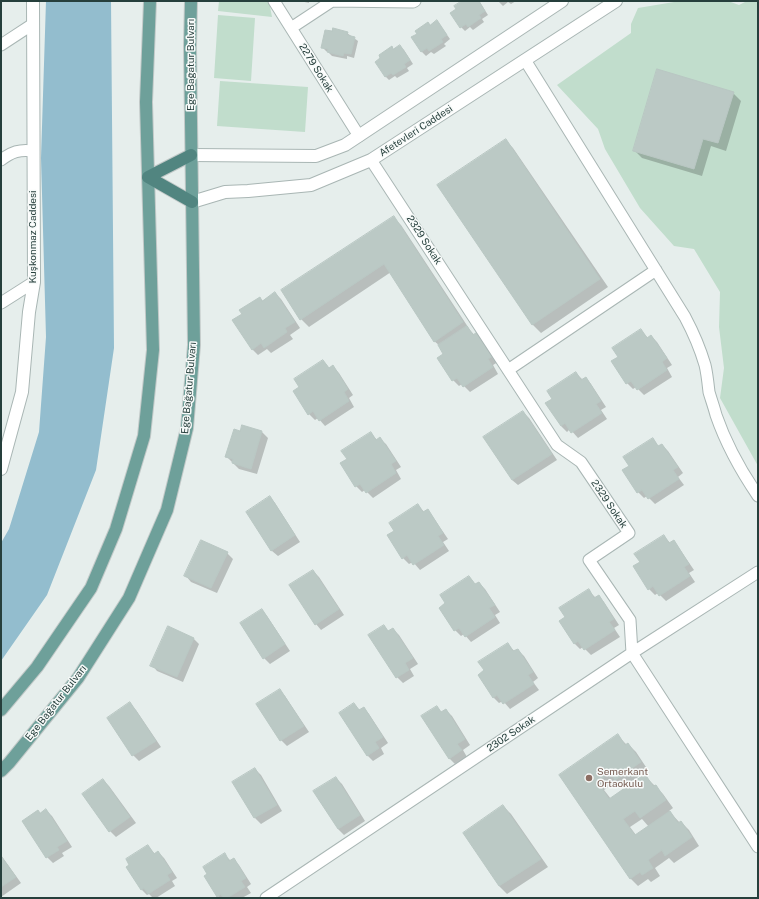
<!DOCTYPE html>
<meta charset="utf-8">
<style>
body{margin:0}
#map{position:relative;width:759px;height:899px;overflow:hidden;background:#e6eeec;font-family:"Public Sans",sans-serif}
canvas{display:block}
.frame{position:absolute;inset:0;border:2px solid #263f3c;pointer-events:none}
</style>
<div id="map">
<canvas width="759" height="899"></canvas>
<div class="frame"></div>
</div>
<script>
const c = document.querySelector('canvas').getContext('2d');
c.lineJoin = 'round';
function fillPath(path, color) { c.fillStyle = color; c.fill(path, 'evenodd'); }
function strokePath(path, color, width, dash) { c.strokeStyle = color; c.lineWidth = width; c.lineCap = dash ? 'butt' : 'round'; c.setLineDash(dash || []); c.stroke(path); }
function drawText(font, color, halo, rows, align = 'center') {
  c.font = font + ' "Public Sans",sans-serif'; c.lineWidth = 3; c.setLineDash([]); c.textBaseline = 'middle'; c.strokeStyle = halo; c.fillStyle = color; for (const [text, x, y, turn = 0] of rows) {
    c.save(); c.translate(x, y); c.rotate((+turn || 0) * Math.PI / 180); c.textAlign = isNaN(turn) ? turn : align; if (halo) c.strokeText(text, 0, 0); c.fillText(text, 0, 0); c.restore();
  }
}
const green = new Path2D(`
 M219,1H269L272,17L218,11Z
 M680,1H728L739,5L747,1H758V466L720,398L724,368L719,327L720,292L694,249L674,246L640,208L605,149L598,129L557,85L631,33V24L638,8Z
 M218,15L255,18L251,81L214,78Z
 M220,81L308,87L305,132L217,126Z`);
const water = new Path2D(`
 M46,1H111L114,348L96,470L47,595L1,661V543L9,529L39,432L46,337L41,158Z`);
const shadow = new Path2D(`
 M300,1H309V3Z
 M464,1H479L488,15L482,19L484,22L473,30L470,27L465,31L461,27L451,13L457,9Z
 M498,1H516L511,4L508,2L503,6Z
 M430,25H440L450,39L444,44L446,46L434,54L431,52L426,56L422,52L413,38Z
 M347,33L358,41L354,58L347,56V59L332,56L328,52L326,51L322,47Z
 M400,46L404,50L413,64L407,68L409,71L397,78L395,76L389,80L385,76L394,50Z
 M733,93L741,101L726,151L711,146L702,176L642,158L634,150Z
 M505,140L513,148L608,287L541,333L533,325L439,186Z
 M394,218L401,225L470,330L498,362L493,365L498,374L470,392L462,384L459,386L453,380L445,354L440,346L434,341L391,272L309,327L301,319Z
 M275,293L281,299L300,328L290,335L293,339L271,353L267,349L258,355L252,349L243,314L260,298L263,301Z
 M641,330L648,338L651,336L657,342L672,365L667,368L672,377L644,395L636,387L633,389L627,383Z
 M323,361L330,369L333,367L339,373L353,395L349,398L354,407L325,426L318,418L315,420L309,414L301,388Z
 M576,373L583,380L586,378L591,384L606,407L601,410L607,419L578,438L570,429L567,432L561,426L547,403L553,399Z
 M523,412L529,418L557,460L518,485L512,480Z
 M262,432L268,438L257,474L239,469L227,457L240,433Z
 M371,433L377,440L380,439L386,444L401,467L396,470L401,479L373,498L365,490L362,492L356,486L348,460Z
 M653,439L659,447L662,445L668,451L683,473L678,477L684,485L655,504L647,496L644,498L638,492L630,466Z
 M270,497L275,503L300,542L278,556L272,551L247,512Z
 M418,505L425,513L428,511L433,517L448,539L443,542L449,551L420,570L413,562L409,564L403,558L395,532Z
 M664,536L671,544L673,542L679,548L694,570L689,573L695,582L666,601L658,593L655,595L649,589L641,562Z
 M227,553L233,559L217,593L191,582L186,576Z
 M313,571L319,577L344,615L321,630L316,624Z
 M469,577L476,585L479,583L485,589L500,612L495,615L500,623L471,642L464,634L461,636L455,630Z
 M589,591L596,598L599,596L604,602L619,625L614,628L620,637L591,655L583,647L580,649L574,643L566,617Z
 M262,610L267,616L290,651L270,664L264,658Z
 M384,626L389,632L393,629L399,635L418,664L410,669L414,676L403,683L397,677Z
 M193,638L199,644L183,682L157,671L152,665Z
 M508,644L515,652L518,650L524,656L538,678L533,682L539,690L510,709L503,701L499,703L493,697L485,671Z
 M279,690L285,696L309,732L287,746L281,740Z
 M130,704L136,710L161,747L139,761L133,755Z
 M354,705L360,710L364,708L369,714L388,743L381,748L384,754L373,761L367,755Z
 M437,707L442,713L446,710L452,716L470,745L463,750L467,757L455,764L449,758Z
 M618,736L627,745L628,744L636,752L648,770L624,787L617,781L604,790L611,799L645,776L663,794L673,808L669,811L680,823L681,822L689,830L699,846L674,863L669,858L655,868L660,876L651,882L648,879L638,886L630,878L560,775ZM642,819L649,827L636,835L630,827Z
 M255,769L261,775L282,811L261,824L255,818L234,782Z
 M336,778L342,784L365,821L344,835L338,829Z
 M103,780L109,786L136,823L116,837L110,831L83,795Z
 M503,806L511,814L548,867L507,894L499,886Z
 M46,810L52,816L72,847L62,853L64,856L53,863L47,857L41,814Z
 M148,846L155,854L158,852L164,858L177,878L172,881L175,886L156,898H153L149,894L147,895L141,889Z
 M1,855L21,883L1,897Z
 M225,855L231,861L233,859L239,865L251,884L247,887L251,893L242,898H219L218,896L208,874Z`);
const building = new Path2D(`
 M462,1H479L485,11L479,15L481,18L468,27L466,24L460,28L450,13L456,9L454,6Z
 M437,20L447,35L441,39L443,42L429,51L427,48L421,52L411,37L417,34L415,31L428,22L430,25Z
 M333,28L348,32L347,35L355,37L351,54L344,53L343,56L327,52L328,49L321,48L325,30L332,31Z
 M400,45L410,60L404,64L406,67L393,75L391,73L385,77L375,62L380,58L379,55L392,46L393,49Z
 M657,69L734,92L718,143L703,139L694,169L633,151Z
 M506,139L600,279L532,325L437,185Z
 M394,216L463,322L434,342L384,264L300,320L281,290Z
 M275,292L295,322L285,328L287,332L264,348L261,343L252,350L232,320L242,314L239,310L260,297L262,301Z
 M467,326L473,335L477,332L493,356L488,359L493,367L463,387L457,378L452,381L437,358L443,354L438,345Z
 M641,329L647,338L651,335L667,358L662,362L667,370L637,390L631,381L626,384L611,361L618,357L612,348Z
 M323,360L329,368L333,365L348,389L344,392L349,401L319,421L313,411L308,415L293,391L299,387L294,379Z
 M576,372L581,380L586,377L601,401L596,404L602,413L571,433L565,423L561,426L545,403L552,399L547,391Z
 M523,411L552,454L512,480L483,437Z
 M242,425L262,431L251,469L232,463L233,459L225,457L234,429L240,431Z
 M371,432L376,440L380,437L396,461L391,464L396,473L366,493L360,484L355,487L340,463L347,459L341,451Z
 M653,438L658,446L662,444L678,467L673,470L679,479L648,499L642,490L637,493L622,470L629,466L623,457Z
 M270,496L295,535L271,551L246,512Z
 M418,504L423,512L428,509L443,533L438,536L444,545L413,565L407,555L402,559L387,535L394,531L389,523Z
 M664,535L669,543L674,540L689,564L684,567L690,576L659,596L653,586L648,590L633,566L640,562L634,554Z
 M201,540L228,552L211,588L184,576Z
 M313,570L339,609L315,625L289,585Z
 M469,576L475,584L479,582L495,605L489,608L495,617L465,637L459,628L454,631L439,608L445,603L440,595Z
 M589,589L594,598L599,595L614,619L609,622L615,630L584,650L578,641L574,644L559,621L565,617L559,608Z
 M262,609L285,644L263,659L240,623Z
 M384,625L388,631L393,628L413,658L405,663L409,670L396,678L368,635Z
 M168,626L194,638L177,677L150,666Z
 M508,643L513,651L518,649L533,672L528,675L534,684L503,704L497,695L493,698L478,675L484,670L478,662Z
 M280,689L304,726L280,741L256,704Z
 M130,702L156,741L132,756L107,718Z
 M354,703L359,710L364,707L383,737L375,742L379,748L367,756L339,713Z
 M437,706L441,712L446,709L465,739L457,744L462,750L449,759L421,716Z
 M618,734L625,745L628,743L641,762L615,780L610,773L597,782L609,799L645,774L653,786L656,785L666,800L640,818L635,811L623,819L635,835L670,811L678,823L681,821L692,837L665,856L662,850L648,860L653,868L642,875L640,872L630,879L559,775Z
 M255,768L277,805L254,818L232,782Z
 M336,777L360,815L338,829L313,791Z
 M103,779L130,817L109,832L82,794Z
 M503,805L541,859L499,886L463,833Z
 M46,809L67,841L57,847L59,850L46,858L22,821L38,810L40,813Z
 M148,845L154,854L158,851L172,872L167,875L170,880L148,894L144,888L141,890L126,867L129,865L126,859Z
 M225,853L229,861L234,858L246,878L241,881L245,887L227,898H223L221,894L217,897L204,876L207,874L203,867Z
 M1,856L16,877L1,887Z`);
const minor = new Path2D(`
 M274,1L359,136
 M332,1L413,2L415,1
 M291,28L332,1
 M1,45L33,24
 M525,60L685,317C693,332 700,348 705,365C707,373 708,383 709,392C711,399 714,407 716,415C726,444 741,471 758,496
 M1,160C11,152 20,149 33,151
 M371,160L557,445L581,462L629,533L589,560L630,620L632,653L758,847
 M1,303L34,282
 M508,370L656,270
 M266,898L632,653L758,572`);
const tertiary = new Path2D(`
 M191,155L316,156L345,145L562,1
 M192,202L225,192L248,191L311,185L371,160L616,1
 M1,469L22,392L29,312L34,282L33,1`);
const primary = new Path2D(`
 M1,710L37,667L91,588L116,529L144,436L153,350L146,102L150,1
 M1,771L9,763L78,678L129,598L167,510L187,428L194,345L190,46L191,1`);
const trunk = new Path2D(`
 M191,155L148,177L192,202`);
const markers = [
 [589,778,4,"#8d6e63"]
];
const streetNames = [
 ["Ege Bağatur Bulvarı",191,65,-90],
 ["2279 Sokak",316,68,58],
 ["Afetevleri Caddesi",416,131,-33],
 ["Kuşkonmaz Caddesi",33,237,-90],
 ["2329 Sokak",424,240,57],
 ["Ege Bağatur Bulvarı",189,388,-85],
 ["2329 Sokak",609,504,56],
 ["Ege Bağatur Bulvarı",56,703,-52],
 ["2302 Sokak",511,734,-34]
];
const educationNames = [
 ["Semerkant",597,772],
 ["Ortaokulu",597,784]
];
fillPath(green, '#c1ddcc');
fillPath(water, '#93bdce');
fillPath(shadow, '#0003');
fillPath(building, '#bbc9c5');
strokePath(building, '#b9c7c3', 1);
strokePath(minor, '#a9b6b4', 13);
strokePath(tertiary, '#a9b6b4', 14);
strokePath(primary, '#c2c9c8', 14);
strokePath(trunk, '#c2c9c8', 14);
strokePath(minor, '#fff', 11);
strokePath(tertiary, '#fff', 12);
strokePath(primary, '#6ea09a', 12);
strokePath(trunk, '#518580', 12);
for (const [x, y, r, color] of markers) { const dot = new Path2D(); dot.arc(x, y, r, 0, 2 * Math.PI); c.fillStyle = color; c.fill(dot); strokePath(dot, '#f7faf9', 1.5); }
drawText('10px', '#263f3c', '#f7faf9', streetNames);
drawText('10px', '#785e54', '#f7faf9', educationNames, 'left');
</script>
